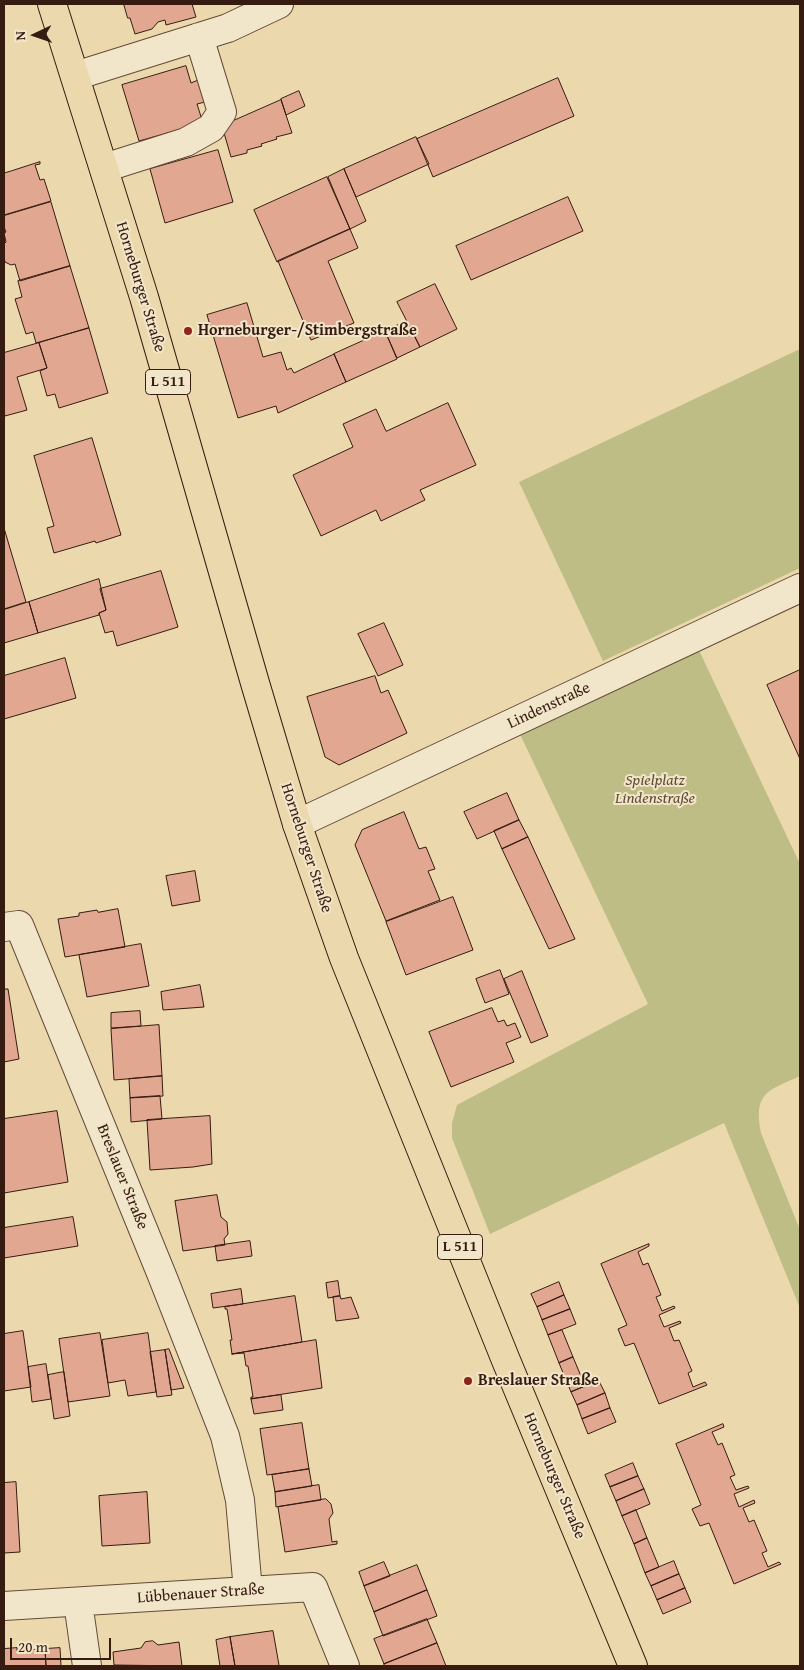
<!DOCTYPE html>
<meta charset="utf-8">
<style>
body{margin:0}
#map{position:relative;width:804px;height:1670px;overflow:hidden;background:#ebd9ad;font-family:"Gentium Book Plus",serif}
canvas{display:block}
.frame{position:absolute;inset:0;border:5px solid #361b11;pointer-events:none}
.north{position:absolute;left:10px;top:10px;width:50px;height:50px;-webkit-text-stroke:4px #f2e6ca;paint-order:stroke;rotate:267deg;font-size:14px;font-weight:700;line-height:20px;text-align:center;color:#361b11}
.north::after{content:'';display:block;margin:auto;width:18px;height:22px;background:#361b11;clip-path:polygon(50% 0,100% 100%,50% 72%,0 100%)}
.scale{position:absolute;left:10px;top:1638px;width:101px;height:22px;box-sizing:border-box;border:2px solid #361b11;border-top:0;padding-left:6px;font-size:15px;line-height:18px;white-space:nowrap;color:#361b11;-webkit-text-stroke:4px #f2e6ca;paint-order:stroke}
</style>
<div id="map">
<canvas width="804" height="1670"></canvas>
<div class="frame"></div>
<div class="north">N</div>
<div class="scale">20 m</div>
</div>
<script>
const c = document.querySelector('canvas').getContext('2d');
c.lineJoin = 'round';
function fillPath(path, color) { c.fillStyle = color; c.fill(path, 'evenodd'); }
function strokePath(path, color, width, dash) { c.strokeStyle = color; c.lineWidth = width; c.lineCap = dash ? 'butt' : 'round'; c.setLineDash(dash || []); c.stroke(path); }
function drawText(font, color, halo, rows, align = 'center') {
  c.font = font + ' "Gentium Book Plus",serif'; c.lineWidth = 4; c.setLineDash([]); c.textBaseline = 'middle'; c.strokeStyle = halo; c.fillStyle = color; for (const [text, x, y, turn = 0] of rows) {
    c.save(); c.translate(x, y); c.rotate((+turn || 0) * Math.PI / 180); c.textAlign = isNaN(turn) ? turn : align; if (halo) c.strokeText(text, 0, 0); c.fillText(text, 0, 0); c.restore();
  }
}
const green = new Path2D(`
 M800,349V568L603,661L519,482Z
 M696,644L800,864V1076C768,1091 753,1092 761,1133L800,1230V1308L724,1123L490,1234L452,1138V1123L457,1105L648,1004L518,730Z`);
const building = new Path2D(`
 M124,4H192L196,17L166,25L165,20L158,22L152,29L135,34L130,18H128Z
 M186,66L191,83L198,80L205,102L197,104L203,123L139,141L122,85Z
 M558,78L574,116L433,177L417,139Z
 M299,91L305,106L286,115L281,99Z
 M281,100L292,133L276,137L277,139L261,144L262,146L247,150V153L231,157L222,126Z
 M416,137L429,164L356,197L344,169Z
 M218,150L233,202L165,223L150,169Z
 M40,162V164L35,165L40,180L44,179L51,201L4,215V171V173L11,171Z
 M344,169L366,221L350,229L328,177Z
 M327,177L350,229L277,262L254,210Z
 M568,197L583,231L471,280L456,246Z
 M51,202L70,266L20,281L15,264L11,265L5,262L4,257V244L6,242L4,233L6,232L4,227V216Z
 M350,229L358,248L328,261L354,323L311,340L278,261Z
 M70,266L89,328L36,343L33,332L26,334L15,299L22,297L18,281Z
 M435,284L457,329L420,347L397,302Z
 M247,303L263,357L281,352L287,370L291,368L294,373L334,354L346,382L278,413L276,406L238,418L207,315Z
 M407,321L420,347L397,358L385,331Z
 M89,328L108,393L59,408L55,394L47,396L40,371L47,368L39,343Z
 M385,331L397,359L346,382L334,354Z
 M39,343L47,368L17,377L27,410L5,416L4,412V353Z
 M448,403L476,465L420,490L425,500L381,521L376,510L321,536L293,475L353,447L343,424L376,409L386,431Z
 M92,438L121,535L96,543L95,541L54,553L47,528L54,526L34,456Z
 M4,528L26,602L4,609Z
 M161,571L178,627L117,646L113,631L105,633L99,613L106,610L100,589Z
 M99,579L106,610L99,613V615L38,633L29,602Z
 M29,602L38,633L4,643V610Z
 M384,623L403,665L378,676L358,634Z
 M65,658L76,698L4,719V676Z
 M800,670V759L767,685Z
 M375,676L381,693L388,690L407,733L339,765L325,757L307,697Z
 M507,793L519,820L477,839L464,812Z
 M404,812L419,849L426,847L435,869L428,871L440,900L386,921L355,845L362,830Z
 M519,820L528,837L502,849L494,831Z
 M528,837L575,939L549,949L502,849Z
 M195,871L200,901L172,906L166,876Z
 M453,897L473,950L406,975L386,922Z
 M118,909L125,947L65,957L58,919L79,916V913L97,910L98,912Z
 M141,944L149,986L87,997L79,955Z
 M500,970L509,994L485,1003L476,979Z
 M522,971L548,1036L531,1043L504,979Z
 M200,985L204,1007L163,1010L161,992Z
 M4,989H8L19,1059L4,1062Z
 M492,1008L498,1022L504,1020L507,1026L515,1023L521,1037L506,1043L514,1062L451,1087L429,1032Z
 M140,1011L141,1026L111,1028V1013Z
 M159,1025L162,1076L114,1080L111,1029Z
 M162,1076L163,1096L130,1098L129,1079Z
 M160,1096L162,1119L131,1122L130,1098Z
 M57,1111L68,1182L4,1193V1119Z
 M210,1116L212,1164L193,1167L150,1170L147,1120Z
 M217,1195L221,1217L227,1222L228,1234L224,1239L225,1245L183,1251L175,1201Z
 M73,1217L78,1246L4,1258V1228Z
 M250,1241L252,1256L217,1261L215,1246Z
 M649,1244V1246L638,1252L643,1265L648,1263L661,1295L656,1297L662,1311L674,1306L675,1308L659,1315L664,1327L680,1321L681,1323L669,1328L674,1341L679,1340L692,1371L688,1373L693,1387L705,1382L707,1385L659,1404L634,1343L625,1346L618,1329L627,1325L601,1264Z
 M338,1281L340,1296L328,1298L326,1283Z
 M559,1282L564,1295L537,1307L531,1294Z
 M241,1289L243,1304L213,1308L211,1294Z
 M564,1295L570,1309L542,1320L537,1307Z
 M295,1296L302,1342L232,1354L230,1340H232L227,1309H225V1307Z
 M340,1296L341,1299L351,1297L359,1318L336,1321L333,1297Z
 M570,1309L576,1324L548,1335L542,1320Z
 M562,1330L573,1357L559,1363L548,1335Z
 M23,1331L31,1387L4,1391V1334Z
 M100,1333L110,1396L68,1402L59,1339Z
 M148,1333L156,1392L128,1396L125,1380L108,1383L102,1340Z
 M316,1340L322,1388L251,1399V1397H253L248,1366H246L244,1353L232,1354Z
 M169,1349L184,1388L171,1390L165,1350Z
 M165,1350L172,1395L157,1397L150,1352Z
 M573,1357L585,1386L571,1392L559,1363Z
 M46,1364L51,1399L32,1402L28,1367Z
 M64,1372L70,1416L54,1419L48,1375Z
 M599,1381L605,1393L577,1405L571,1392Z
 M605,1393L610,1408L582,1419L577,1405Z
 M281,1395L283,1410L254,1414L251,1399Z
 M610,1408L616,1422L588,1434L582,1419Z
 M302,1423L309,1469L267,1475L260,1429Z
 M723,1424L724,1427L712,1432L718,1445L722,1443L735,1475L730,1477L736,1490L748,1486L749,1488L734,1494L739,1507L754,1500L755,1503L743,1508L749,1522L754,1520L767,1551L762,1553L768,1567L779,1562L781,1564L734,1584L709,1523L700,1526L692,1509L701,1505L676,1444Z
 M633,1463L638,1476L610,1487L605,1475Z
 M309,1469L312,1486L275,1492L272,1475Z
 M638,1476L644,1489L616,1501L610,1487Z
 M16,1482L20,1552L4,1553V1483Z
 M319,1485L321,1500L276,1507L275,1492Z
 M644,1489L650,1504L622,1516L616,1501Z
 M147,1492L150,1543L102,1546L99,1496Z
 M326,1499L331,1504L333,1513L329,1519L332,1542L337,1541V1544L285,1552L278,1507Z
 M636,1510L647,1538L634,1544L622,1516Z
 M647,1538L659,1567L645,1573L634,1544Z
 M674,1561L679,1574L651,1586L645,1573Z
 M384,1562L390,1576L364,1586L359,1572Z
 M417,1565L427,1590L374,1612L364,1586Z
 M679,1574L685,1588L657,1600L651,1586Z
 M685,1588L691,1602L663,1614L657,1600Z
 M427,1590L437,1616L383,1636L374,1612Z
 M427,1619L437,1643L384,1664L374,1639Z
 M273,1631L279,1665L280,1666H235L230,1637Z
 M230,1637L235,1666H220L216,1640Z
 M153,1641L158,1645L179,1642L182,1666L114,1665L113,1652L141,1648L145,1642Z
 M437,1643L446,1666H384V1664Z
 M17,1648V1651L45,1649L46,1666H4V1649Z
 M60,1648L61,1666H46L45,1649Z`);
const minor = new Path2D(`
 M75,76L228,28L279,4
 M104,168L186,142L211,128L222,112L199,37
 M297,824L800,588
 M4,927L19,925L163,1278L225,1436L240,1500L248,1591
 M78,1602L87,1666
 M4,1606L313,1587L345,1666`);
const major = new Path2D(`
 M52,4L144,297L255,683L297,824L344,958L505,1358L633,1666`);
const markers = [
 [188,331,5,"#8f2418"],
 [468,1381,5,"#8f2418"]
];
const shields = [
 [168,382,45],
 [460,1247,45]
];
const shieldNames = [
 ["L 511",168,382],
 ["L 511",460,1247]
];
const streetNames = [
 ["Horneburger Straße",140,287,73],
 ["Lindenstraße",549,706,-25],
 ["Horneburger Straße",306,848,72],
 ["Breslauer Straße",122,1177,68],
 ["Horneburger Straße",554,1476,67],
 ["Lübbenauer Straße",201,1594,-4]
];
const poiNames = [
 ["Horneburger-/Stimbergstraße",198,331],
 ["Breslauer Straße",478,1381]
];
const parkNames = [
 ["Spielplatz",655,781],
 ["Lindenstraße",655,799]
];
fillPath(green, '#bebd85');
fillPath(building, '#e2a791');
strokePath(building, '#361b11', 1);
strokePath(minor, '#634a38', 30);
strokePath(major, '#361b11', 30);
strokePath(minor, '#f2e6ca', 28);
strokePath(major, '#ebd9ad', 28);
for (const [x, y, r, color] of markers) { const dot = new Path2D(); dot.arc(x, y, r, 0, 2 * Math.PI); c.fillStyle = color; c.fill(dot); strokePath(dot, '#f2e6ca', 2); }
for (const [x, y, w] of shields) { const box = new Path2D(); box.roundRect(x - w / 2, y - 12.5, w, 25, 4); c.fillStyle = '#f2e6ca'; c.fill(box); strokePath(box, '#361b11', 1); }
drawText('bold 15px', '#361b11', null, shieldNames);
drawText('16px', '#361b11', '#f2e6ca', streetNames);
drawText('bold 16px', '#361b11', '#f2e6ca', poiNames, 'left');
drawText('italic 16px', '#5f4c34', '#f2e6ca', parkNames);
</script>
